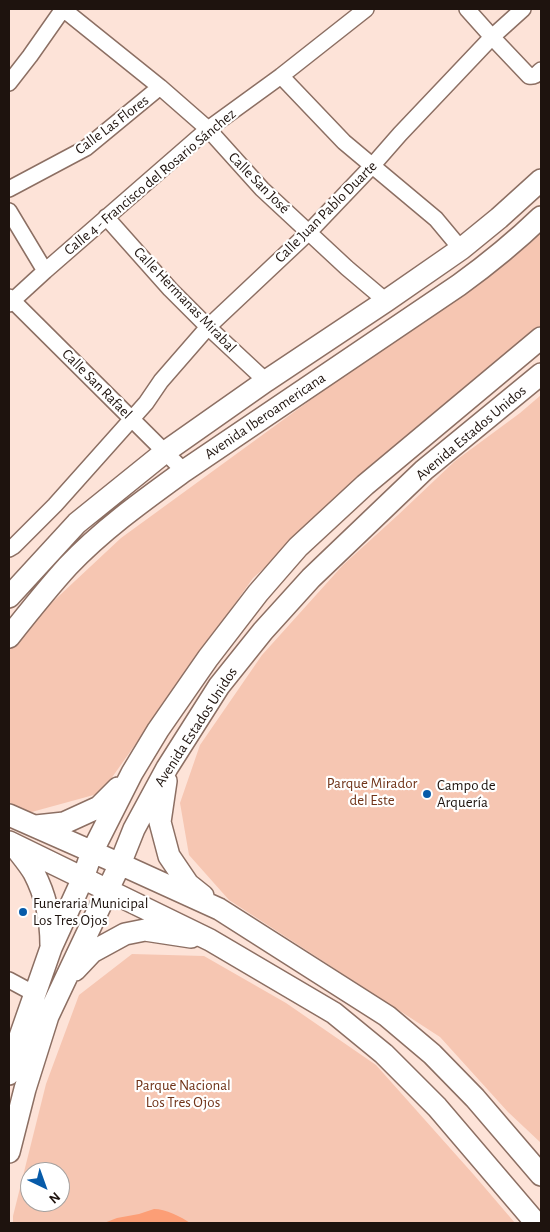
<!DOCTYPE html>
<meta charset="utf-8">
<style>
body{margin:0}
#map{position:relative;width:550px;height:1232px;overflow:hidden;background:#fde3d8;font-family:"Alegreya Sans",sans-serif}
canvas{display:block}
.frame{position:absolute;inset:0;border:10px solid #1e130e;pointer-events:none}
.north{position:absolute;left:20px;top:1162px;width:50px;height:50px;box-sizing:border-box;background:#fff;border:1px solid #a5a19f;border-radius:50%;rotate:138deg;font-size:14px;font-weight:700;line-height:20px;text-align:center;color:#1e130e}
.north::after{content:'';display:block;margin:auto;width:18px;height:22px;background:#075ba9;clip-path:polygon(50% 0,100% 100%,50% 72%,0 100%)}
</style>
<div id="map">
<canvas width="550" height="1232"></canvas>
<div class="frame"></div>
<div class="north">N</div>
</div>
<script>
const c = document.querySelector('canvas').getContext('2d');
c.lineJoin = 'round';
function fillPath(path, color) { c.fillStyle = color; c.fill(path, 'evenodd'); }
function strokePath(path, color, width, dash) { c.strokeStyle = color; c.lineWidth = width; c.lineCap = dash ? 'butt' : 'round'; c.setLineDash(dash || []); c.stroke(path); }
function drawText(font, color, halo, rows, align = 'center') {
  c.font = font + ' "Alegreya Sans",sans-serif'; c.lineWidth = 4.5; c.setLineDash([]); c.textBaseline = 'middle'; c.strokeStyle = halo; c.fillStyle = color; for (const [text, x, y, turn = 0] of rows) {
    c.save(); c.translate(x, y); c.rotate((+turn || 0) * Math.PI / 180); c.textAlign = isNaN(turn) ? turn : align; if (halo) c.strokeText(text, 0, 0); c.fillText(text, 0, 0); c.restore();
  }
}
const green = new Path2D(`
 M541,232V325L253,578L101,793L28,813L9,802V650L45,609L121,538Z
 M541,395V1143L508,1112L440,1037L229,900L189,855L180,803L200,745L262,655L343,565L398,515L455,461L520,413Z
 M132,954L204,956L286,1003L376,1065L474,1175L515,1223H13V1216L46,1084L79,995ZM30,1172H60V1202H30Z`);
const water = new Path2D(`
 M154,1209C165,1209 182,1217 190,1223H104L117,1218L139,1214Z`);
const street = new Path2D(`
 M63,9L160,87L208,129L262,189L347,268L386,301
 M467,9L492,37L529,76C535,77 537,74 541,70
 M281,76L344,142L436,219L461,249
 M9,83L30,56L63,9
 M9,189L86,148L160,87
 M9,211L45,271
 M106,217L170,289L208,327L266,381
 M9,297L184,471
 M9,304L45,271L208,129L281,76L366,9
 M9,549L14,546L55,505L146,403L161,381L208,327L309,232L372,166L400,134L492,37L523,9
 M9,980L35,994`);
const secondary = new Path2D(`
 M9,597L77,523L165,452L266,381L386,301L461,249L499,218L541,180
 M9,637C28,613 47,589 68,566C102,530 144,500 184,471L459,285C488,264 515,242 541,217
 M166,781L160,822L169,856L188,884L203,896
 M9,815L120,864L219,909L387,1016L432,1054L475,1098L541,1175
 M36,826L64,823L99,807L118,788
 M9,842L210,940L334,1013L384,1054L437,1107L536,1223
 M15,847C21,855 29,864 34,873C46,896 51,919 51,945
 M75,970L92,952L125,934L145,930L191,937
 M9,1074L16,1048L51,948L83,878L92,852L132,773L158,730L208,658L258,593L298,547L365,485L541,338
 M9,1152L25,1089L48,1016L120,864L134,829L167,768L219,686L263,631L311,578L424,470L541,374`);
const markers = [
 [427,794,5,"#075ba9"],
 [23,912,5,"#075ba9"]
];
const streetNames = [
 ["Calle Las Flores",112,125,-37],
 ["Calle 4 - Francisco del Rosario Sánchez",150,182,-40],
 ["Calle San José",259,183,45],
 ["Calle Juan Pablo Duarte",326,212,-45],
 ["Calle Hermanas Mirabal",185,300,46],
 ["Calle San Rafael",97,384,45],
 ["Avenida Iberoamericana",265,416,-34],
 ["Avenida Estados Unidos",471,433,-40],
 ["Avenida Estados Unidos",196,727,-57]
];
const parkNames = [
 ["Parque Mirador",372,783],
 ["del Este",372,800],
 ["Parque Nacional",183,1085],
 ["Los Tres Ojos",183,1102]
];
const poiNames = [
 ["Campo de",437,785],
 ["Arquería",437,802],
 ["Funeraria Municipal",33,903],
 ["Los Tres Ojos",33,920]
];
fillPath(green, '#f6c6b2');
fillPath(water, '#fc9e76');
strokePath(street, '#8c6f63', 18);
strokePath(secondary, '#8c6f63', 24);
strokePath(street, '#fff', 15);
strokePath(secondary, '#fff', 21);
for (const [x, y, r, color] of markers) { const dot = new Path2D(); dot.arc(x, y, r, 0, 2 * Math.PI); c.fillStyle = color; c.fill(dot); strokePath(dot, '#fff', 2); }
drawText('15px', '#1e130e', '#fff', streetNames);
drawText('15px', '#703419', '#fff', parkNames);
drawText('15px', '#1e130e', '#fff', poiNames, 'left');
</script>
